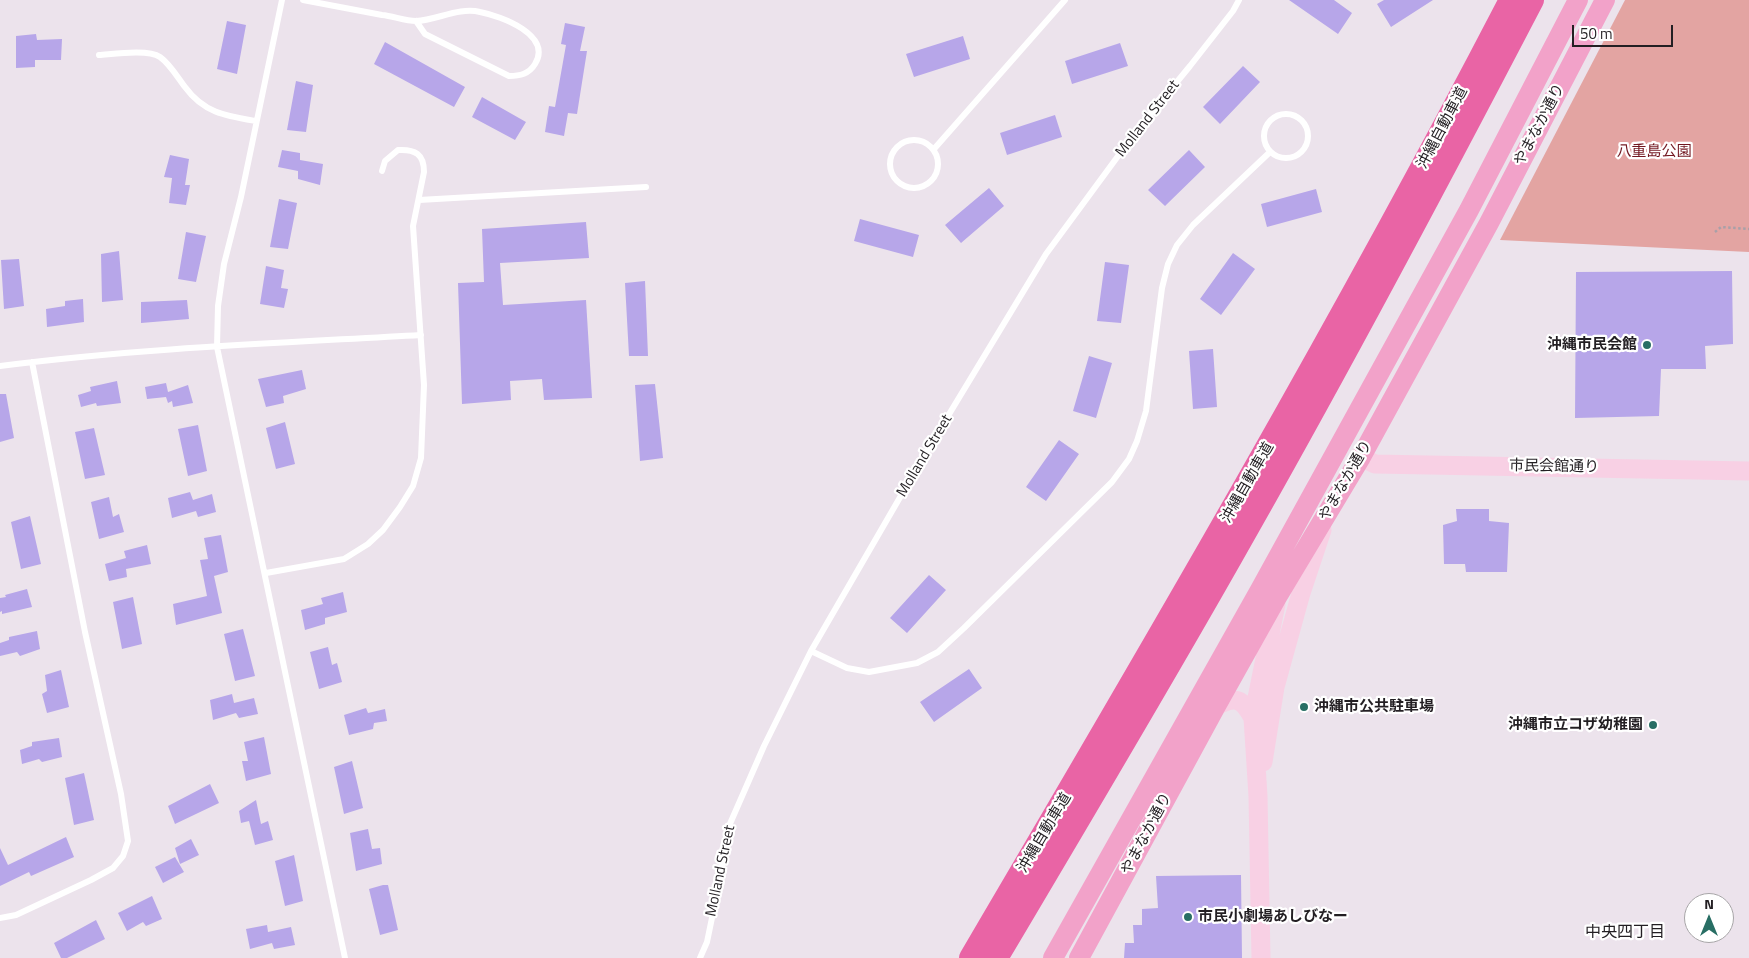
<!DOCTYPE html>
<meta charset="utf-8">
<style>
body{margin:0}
#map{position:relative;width:1749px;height:958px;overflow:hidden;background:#ece3ec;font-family:"Titillium Web",sans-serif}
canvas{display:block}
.north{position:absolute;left:1684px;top:893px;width:50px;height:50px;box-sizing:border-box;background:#fff;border:1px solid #a7a5a7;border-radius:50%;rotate:0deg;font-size:14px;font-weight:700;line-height:20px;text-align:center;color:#231f23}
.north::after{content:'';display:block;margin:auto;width:18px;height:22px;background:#286e64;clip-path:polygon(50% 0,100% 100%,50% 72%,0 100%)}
.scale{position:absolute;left:1572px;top:25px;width:101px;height:22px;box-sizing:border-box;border:2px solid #231f23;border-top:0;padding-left:6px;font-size:15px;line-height:18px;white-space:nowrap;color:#231f23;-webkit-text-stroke:4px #fff;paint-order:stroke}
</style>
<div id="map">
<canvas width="1749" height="958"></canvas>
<div class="north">N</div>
<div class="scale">50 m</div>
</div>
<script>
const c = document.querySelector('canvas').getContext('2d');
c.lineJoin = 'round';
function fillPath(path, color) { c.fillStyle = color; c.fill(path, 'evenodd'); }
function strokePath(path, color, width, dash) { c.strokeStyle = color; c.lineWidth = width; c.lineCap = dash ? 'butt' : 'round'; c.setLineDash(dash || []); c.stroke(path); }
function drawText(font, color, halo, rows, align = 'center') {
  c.font = font + ' "Titillium Web","Noto Sans JP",sans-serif'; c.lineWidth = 4.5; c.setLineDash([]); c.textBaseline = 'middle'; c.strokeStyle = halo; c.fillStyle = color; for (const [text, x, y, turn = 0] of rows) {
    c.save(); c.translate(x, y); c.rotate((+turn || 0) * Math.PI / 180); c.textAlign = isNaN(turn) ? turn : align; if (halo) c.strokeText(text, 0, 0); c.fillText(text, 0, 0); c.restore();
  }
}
const green = new Path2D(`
 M1625,0H1749V252L1500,240Z`);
const building = new Path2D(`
 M1289,0H1334L1352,13L1338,34Z
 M1384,0H1433L1391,27L1377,4Z
 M227,21L246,25L237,74L217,69Z
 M565,23L585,27L580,51H587L577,114L568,113L564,136L545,132L549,106L555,107L566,45L561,44Z
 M36,34L37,40L62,39L61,60H35V67L16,68V36Z
 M963,36L970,59L914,77L906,54Z
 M385,42L465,87L454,107L374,64Z
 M1120,43L1128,66L1072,84L1065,61Z
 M1243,66L1260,82L1220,124L1203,107Z
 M296,81L313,85L306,132L287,130Z
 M482,97L526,122L515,140L472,117Z
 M1055,115L1062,137L1007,155L1000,133Z
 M282,150L300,153V160L323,164L320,185L298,179V171L278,167Z
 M1189,150L1205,167L1165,206L1148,190Z
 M170,155L189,159L185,185H190L186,205L169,203L172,178L164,177Z
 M989,188L1004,206L961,243L945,225Z
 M1316,189L1322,212L1267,227L1261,204Z
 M279,199L297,203L288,249L270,247Z
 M860,219L919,235L913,257L854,241Z
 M586,222L589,258L500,263L503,305L586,300L592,398L544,400L542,379L510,381L511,400L462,404L458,283L484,282L482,229Z
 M186,232L206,236L196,282L178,279Z
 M119,251L123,300L102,302L101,254Z
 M1233,253L1255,269L1221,315L1200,299Z
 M19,259L24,306L4,309L1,260Z
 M1105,262L1129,265L1121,323L1097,321Z
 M266,266L284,270L281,288L288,289L284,308L260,304Z
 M1732,271L1733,344L1705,346L1706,369H1661L1659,416L1575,418L1576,272Z
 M645,281L648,356H629L625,283Z
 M83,299L84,322L47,327L46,309L65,306V301Z
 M187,300L189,319L141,323V302Z
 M1213,349L1217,407L1193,409L1189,351Z
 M1089,356L1112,363L1096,418L1073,411Z
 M302,370L306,389L283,396L284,403L266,407L258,379Z
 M117,381L121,403L97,406L96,403L81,407L78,395L91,391L90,387Z
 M166,383L168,392L188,385L193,403L173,407L172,401L168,403L166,397L147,399L145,387Z
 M655,384L663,458L640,461L635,385Z
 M0,394H6L14,438L0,442Z
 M285,422L295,464L276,469L266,428Z
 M198,425L207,471L188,476L178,429Z
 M94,428L105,475L85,479L75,432Z
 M1059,440L1079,454L1046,501L1026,487Z
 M190,492L193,500L212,494L216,512L198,517L196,511L172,518L168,498Z
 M109,497L113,517L119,514L124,532L99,539L91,502Z
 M1456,509H1489V521L1509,523L1507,572H1466L1465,564H1444L1443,525L1457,521Z
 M30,516L41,564L21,569L11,522Z
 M221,535L228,572L214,576L222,613L176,625L173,604L207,596L200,560L208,559L204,538Z
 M147,545L151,564L126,569L127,577L109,581L105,564L126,558L124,551Z
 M929,575L946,590L907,633L890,618Z
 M27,589L32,607L2,614V611L0,612V598L6,597L5,595Z
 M343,592L347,612L325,618V624L305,630L301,610L323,604L321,598Z
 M133,597L142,644L122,649L113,602Z
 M243,629L255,676L235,681L224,634Z
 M37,631L40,649L20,656L17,652L0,656V643L9,640V637Z
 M328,647L332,665L337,663L342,682L319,689L310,652Z
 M969,669L982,688L934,722L920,702Z
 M61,670L69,707L47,713L42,694L47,691L45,675Z
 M232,694L234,703L254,698L258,714L239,718L236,713L213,720L210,700Z
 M366,708L368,713L385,709L387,721L374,723L373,729L349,735L344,715Z
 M264,737L271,774L246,781L242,761H248L244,742Z
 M59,738L62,757L42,762L39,759L22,764L20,750L32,746V742Z
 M352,761L363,808L344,814L334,767Z
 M84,773L94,820L74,825L65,778Z
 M210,784L219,803L175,824L168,806Z
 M256,800L261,824L268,821L273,840L255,845L249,821L241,823L239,811Z
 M368,829L372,849L380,848L382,864L356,871L350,833Z
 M66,837L74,857L31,876L29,872L0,886V848L8,865Z
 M191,839L199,855L180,864L175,848Z
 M294,855L303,901L285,906L275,861Z
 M175,857L184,872L163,883L155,867Z
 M1241,875L1242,958H1124L1125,943H1134L1133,925H1142V909L1158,908L1156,876Z
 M383,885H388L398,930L380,935L369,889Z
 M152,896L162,919L146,926L143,922L127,931L118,913Z
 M96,920L105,939L67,958H61L54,943Z
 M267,925L268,932L291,927L295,945L274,949L272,943L250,949L246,929Z`);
const path = new Path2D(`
 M1715,232L1721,227L1749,229`);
const lane = new Path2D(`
 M282,0L241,197L224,264L218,306L217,347L345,958
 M303,0C329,5 356,10 382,15C393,16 405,21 416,21C437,20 459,7 480,12C501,16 553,35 535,64C529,74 520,76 509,76L425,34L416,21
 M99,55C114,54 148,49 160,57C170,64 178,78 185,87C204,113 226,116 256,121
 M1264 136a22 22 0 1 1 44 0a22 22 0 1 1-44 0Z
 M890 164a24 24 0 1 1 48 0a24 24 0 1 1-48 0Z
 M934,149L1065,0
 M419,200L646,187
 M0,366C140,348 281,343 421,335
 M266,573L344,559L368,544L383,530L400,507L413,486L421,458L424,385L413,226L424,172C424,154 415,149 398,150L385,161L382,171
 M811,651L847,668L869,672L917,663L938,652L964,628L1112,482L1129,459L1137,441L1146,411L1162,288L1168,264L1177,245L1193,225L1270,152
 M0,918L16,915L91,880L113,868L123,856L128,841L121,794L85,632L32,362
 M700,958L707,942L719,884L729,826L764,746L811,651L928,449L1046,254L1135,133L1190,66L1233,11L1239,0`);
const secondary = new Path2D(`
 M1361,457L1375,464L1749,471
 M1216,706C1236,696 1242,698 1253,718
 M1263,762L1275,687L1301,593L1322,530
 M1261,958L1258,796L1253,718L1276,604`);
const primary = new Path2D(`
 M1053,958L1260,590L1469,210L1578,0
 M1079,958L1216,706L1277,597L1361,457L1489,223L1605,0`);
const highway = new Path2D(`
 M971,958C1157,642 1342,326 1511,0
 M996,958C1076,823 1156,689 1233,553C1337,371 1435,186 1532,0`);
const markers = [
 [1647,345,5,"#286e64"],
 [1304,707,5,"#286e64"],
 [1653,725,5,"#286e64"],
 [1188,917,5,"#286e64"]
];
const streetNames = [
 ["Molland Street",1148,119,-52],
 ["やまなか通り",1540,125,-62],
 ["沖縄自動車道",1443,128,-62],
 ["Molland Street",925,456,-59],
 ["市民会館通り",1554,467,1],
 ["やまなか通り",1346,481,-60],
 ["沖縄自動車道",1248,483,-60],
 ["沖縄自動車道",1045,833,-59],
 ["やまなか通り",1147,834,-62],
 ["Molland Street",721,871,-78]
];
const parkNames = [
 ["八重島公園",1654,152]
];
const poiNames = [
 ["沖縄市民会館",1637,345],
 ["沖縄市公共駐車場",1314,707,"left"],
 ["沖縄市立コザ幼稚園",1643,725],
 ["市民小劇場あしびなー",1198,917,"left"]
];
const neighbourhoodNames = [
 ["中央四丁目",1625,933]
];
fillPath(green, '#e3a4a2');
fillPath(building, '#b7a6e9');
strokePath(path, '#a8a0a8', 2.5, [2.5, 2.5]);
strokePath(lane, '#fff', 6);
strokePath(secondary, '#f8d0e4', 19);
strokePath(primary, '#f2a2c9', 20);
strokePath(highway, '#e964a5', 24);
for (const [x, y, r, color] of markers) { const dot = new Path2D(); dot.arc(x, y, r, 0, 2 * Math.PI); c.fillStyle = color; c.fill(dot); strokePath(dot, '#fff', 2); }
drawText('15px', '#231f23', '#fff', streetNames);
drawText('15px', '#721720', '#fff', parkNames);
drawText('bold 15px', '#231f23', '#fff', poiNames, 'right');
drawText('16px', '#231f23', '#fff', neighbourhoodNames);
</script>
